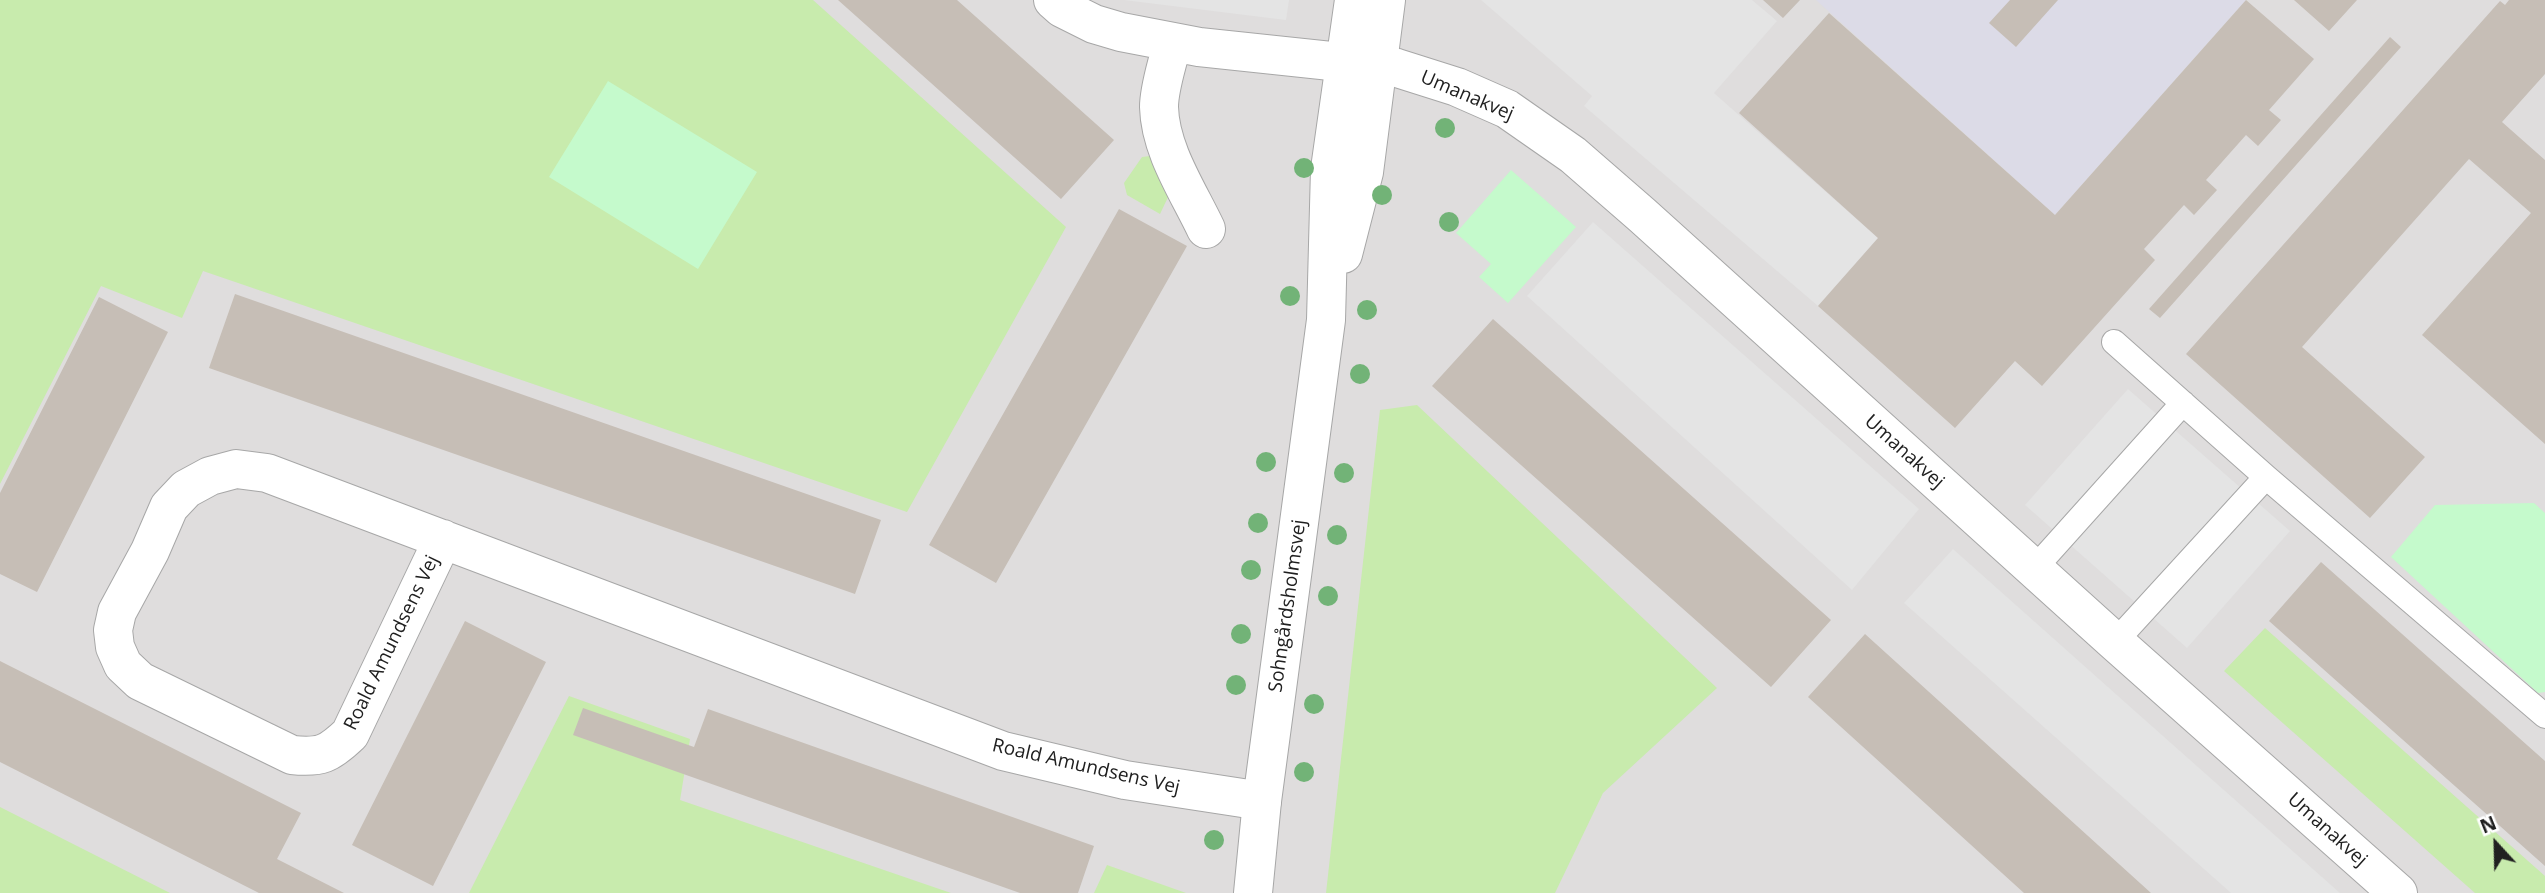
<!DOCTYPE html>
<meta charset="utf-8">
<style>
body{margin:0}
#map{position:relative;width:2545px;height:893px;overflow:hidden;background:#f1eee7;font-family:"Open Sans",sans-serif}
canvas{display:block}
.north{position:absolute;left:2461px;top:809px;width:70px;height:70px;-webkit-text-stroke:5px #fff;paint-order:stroke;rotate:338deg;font-size:19px;font-weight:700;line-height:28px;text-align:center;color:#202020}
.north::after{content:'';display:block;margin:auto;width:24px;height:32px;background:#202020;clip-path:polygon(50% 0,100% 100%,50% 72%,0 100%)}
</style>
<div id="map">
<canvas width="2545" height="893"></canvas>
<div class="north">N</div>
</div>
<script>
const c = document.querySelector('canvas').getContext('2d');
c.lineJoin = 'round';
function fillPath(path, color) { c.fillStyle = color; c.fill(path, 'evenodd'); }
function strokePath(path, color, width, dash) { c.strokeStyle = color; c.lineWidth = width; c.lineCap = dash ? 'butt' : 'round'; c.setLineDash(dash || []); c.stroke(path); }
function drawText(font, color, halo, rows, align = 'center') {
  c.font = font + ' "Open Sans",sans-serif'; c.lineWidth = 7; c.setLineDash([]); c.textBaseline = 'middle'; c.strokeStyle = halo; c.fillStyle = color; for (const [text, x, y, turn = 0] of rows) {
    c.save(); c.translate(x, y); c.rotate((+turn || 0) * Math.PI / 180); c.textAlign = isNaN(turn) ? turn : align; if (halo) c.strokeText(text, 0, 0); c.fillText(text, 0, 0); c.restore();
  }
}
const residential = new Path2D(`
 M0,0H2545V893H0Z`);
const grass = new Path2D(`
 M0,0H813L1066,227L907,512L203,271L182,318L101,286L0,484Z
 M1150,156L1170,193L1160,214L1127,195L1124,183L1142,157Z
 M1417,405L1717,688L1603,793L1555,893H1326L1380,410Z
 M2265,628L2545,876V893H2475L2224,671Z
 M569,696L690,739L680,800L951,893H469Z
 M0,807L170,893H0Z
 M1107,865L1186,893H1094Z`);
const park = new Path2D(`
 M608,81L757,172L698,269L549,177Z
 M1511,170L1576,227L1508,303L1479,277L1491,264L1456,233Z
 M2534,503L2545,513V692L2538,693L2391,557L2435,505Z`);
const parking = new Path2D(`
 M1124,0H1289L1286,20Z
 M1481,0H1752L1777,21L1714,93L1878,238L1818,306L1584,106L1592,96Z
 M1593,222L1919,509L1852,590L1527,296Z
 M2128,389L2290,531L2187,648L2025,505Z
 M1953,549L2136,712L2340,893H2231L1904,603Z`);
const plaza = new Path2D(`
 M1816,0H2246L2055,215Z`);
const building = new Path2D(`
 M838,0H957L1114,140L1061,199Z
 M1763,0H1800L1783,18Z
 M2010,0H2058L2016,47L1989,23Z
 M2246,0L2314,59L2269,110L2281,120L2258,146L2246,135L2206,180L2217,190L2194,215L2184,205L2144,249L2155,260L2042,386L2015,361L1955,428L1818,306L1878,238L1739,113L1829,13L2055,215Z
 M2294,0H2357L2329,31Z
 M2509,0H2545V74L2502,122L2545,160V444L2422,335L2531,213L2469,159L2302,347L2425,457L2370,518L2186,354L2500,1L2505,5Z
 M2390,37L2401,47L2160,318L2149,309Z
 M1119,209L1187,246L996,583L929,545Z
 M235,294L881,520L855,594L209,368Z
 M99,297L168,332L37,592L0,574V493Z
 M1493,319L1831,620L1771,687L1432,386Z
 M2321,562L2545,761V866L2269,621Z
 M465,621L546,662L433,886L352,845Z
 M1865,634L2151,893H2024L1808,697Z
 M0,661L301,813L277,859L344,893H259L0,762Z
 M583,708L694,747L708,709L1094,846L1078,893H1020L573,735Z`);
const service = new Path2D(`
 M2114,342L2266,477L2545,716
 M2034,569L2183,403
 M2115,642L2266,477`);
const minor = new Path2D(`
 M1053,0L1062,8L1094,24L1121,32L1199,47L1397,68L1457,87L1507,109L1573,155L1642,215L2115,642L2398,893
 M1172,43C1168,63 1159,87 1159,107C1160,150 1188,191 1206,229
 M443,539L350,734C329,754 321,758 292,755L140,681L123,665L115,647L113,630L117,612L150,551L169,507L186,489L210,476L236,469L267,473L1003,751L1125,780L1262,801`);
const tertiary = new Path2D(`
 M1343,254L1364,172L1386,0
 M1253,893L1262,801L1326,320L1330,169L1354,0`);
const trees = [
 [1445,128],
 [1304,168],
 [1382,195],
 [1449,222],
 [1290,296],
 [1367,310],
 [1360,374],
 [1266,462],
 [1344,473],
 [1258,523],
 [1337,535],
 [1251,570],
 [1328,596],
 [1241,634],
 [1236,685],
 [1314,704],
 [1304,772],
 [1214,840]
];
const streetNames = [
 ["Umanakvej",1467,96,23],
 ["Umanakvej",1904,452,42],
 ["Sohngårdsholmsvej",1288,606,-82],
 ["Roald Amundsens Vej",392,643,-64],
 ["Roald Amundsens Vej",1086,767,13],
 ["Umanakvej",2327,830,42]
];
fillPath(residential, '#dfdddd');
fillPath(grass, '#c8ebad');
fillPath(park, '#c5facc');
fillPath(parking, '#e4e4e4');
fillPath(plaza, '#dcdbe7');
fillPath(building, '#c6beb6');
strokePath(service, '#a7a7a7', 26);
strokePath(minor, '#a7a7a7', 40);
strokePath(tertiary, '#a7a7a7', 40);
strokePath(service, '#fff', 24);
strokePath(minor, '#fff', 38);
strokePath(tertiary, '#fff', 38);
c.fillStyle = '#72b377';
for (const [x, y] of trees) { c.beginPath(); c.arc(x, y, 10, 0, 2 * Math.PI); c.fill(); }
drawText('19px', '#202020', '#fff', streetNames);
</script>
